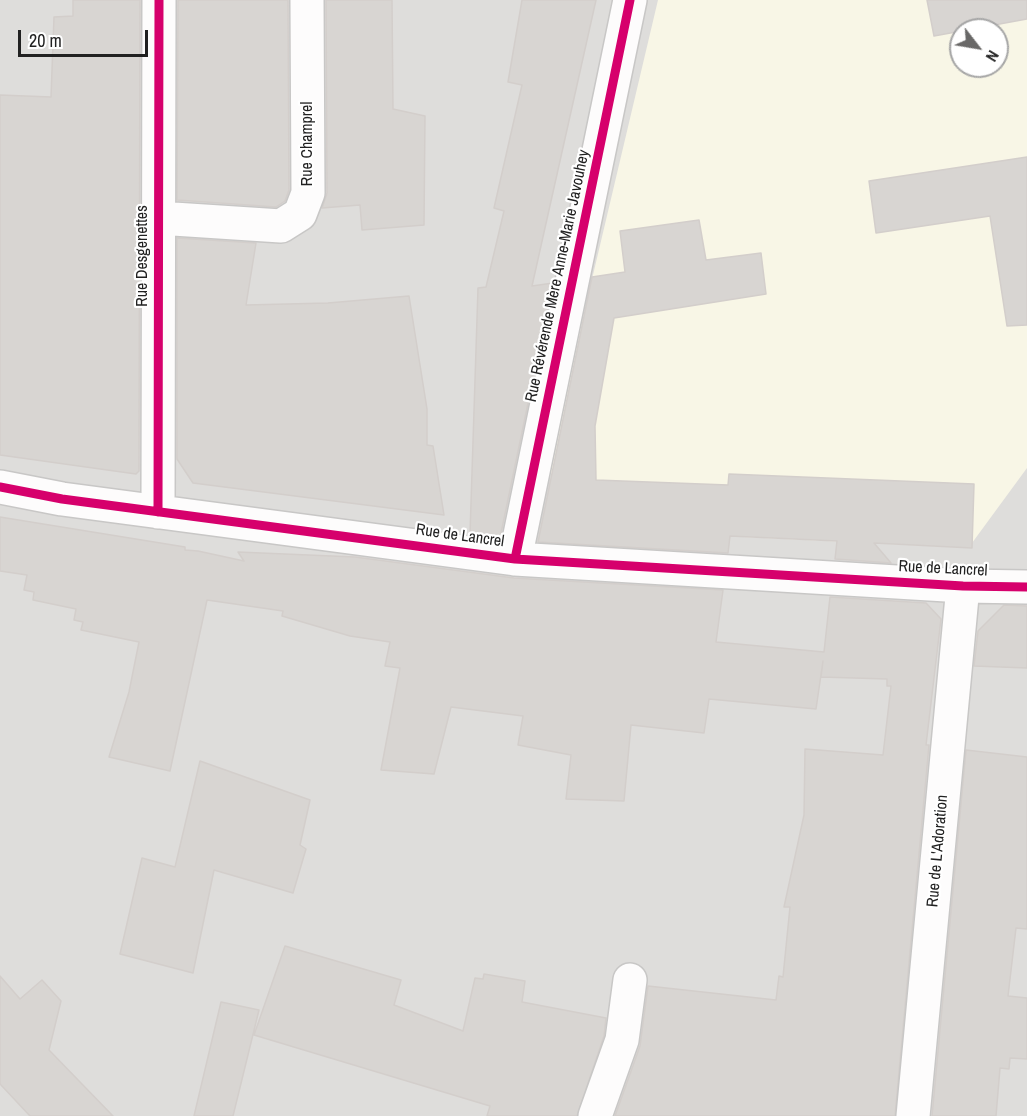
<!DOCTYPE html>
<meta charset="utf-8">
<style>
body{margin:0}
#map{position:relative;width:1027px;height:1116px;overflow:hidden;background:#efedea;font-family:"Archivo Narrow",sans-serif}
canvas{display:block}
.north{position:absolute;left:949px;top:18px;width:60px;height:60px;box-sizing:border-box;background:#fff;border:2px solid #a6a6a6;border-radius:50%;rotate:121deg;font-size:16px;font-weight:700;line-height:24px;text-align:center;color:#212121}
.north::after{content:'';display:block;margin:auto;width:21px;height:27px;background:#696867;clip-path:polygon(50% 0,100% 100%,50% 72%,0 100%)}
.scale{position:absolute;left:18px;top:30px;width:130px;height:27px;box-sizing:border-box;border:3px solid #212121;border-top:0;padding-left:8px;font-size:18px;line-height:21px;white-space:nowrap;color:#212121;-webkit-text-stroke:4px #fff;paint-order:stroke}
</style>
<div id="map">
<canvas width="1027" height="1116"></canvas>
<div class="north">N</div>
<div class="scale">20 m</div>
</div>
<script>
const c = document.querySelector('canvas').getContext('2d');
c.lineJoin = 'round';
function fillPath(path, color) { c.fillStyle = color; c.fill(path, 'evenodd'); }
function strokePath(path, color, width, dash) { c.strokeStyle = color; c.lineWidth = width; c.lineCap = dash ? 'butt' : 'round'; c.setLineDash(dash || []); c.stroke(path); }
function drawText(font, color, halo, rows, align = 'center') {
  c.font = font + ' "Archivo Narrow",sans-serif'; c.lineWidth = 4.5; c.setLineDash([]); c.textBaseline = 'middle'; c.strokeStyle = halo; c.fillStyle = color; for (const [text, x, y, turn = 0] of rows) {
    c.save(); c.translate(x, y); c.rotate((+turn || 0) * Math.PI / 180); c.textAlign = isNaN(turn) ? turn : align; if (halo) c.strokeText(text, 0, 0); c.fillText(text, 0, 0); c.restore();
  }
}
const residential = new Path2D(`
 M0,0H1027V1116H0ZM961,30H997V66H961Z`);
const education = new Path2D(`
 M658,0H1027V468L972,543V548L556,528L549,461ZM961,30H997V66H961Z`);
const building = new Path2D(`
 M73,0H140L139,471L136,474L0,455V95L51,97L54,17L73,16Z
 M178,0H288L289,190L285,201L276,207L177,200Z
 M326,0H392L393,109L425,116L424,225L362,230L360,205L322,208L327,193Z
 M522,0H596L532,286L553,283L500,538L470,534L478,288L486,287L504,211L494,208L522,85L508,82Z
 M927,0H1027V19L934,36Z
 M1027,157V325L1007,326L990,216L876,233L869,181Z
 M699,220L706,260L761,253L766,294L614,318L595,426L596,480L728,485L729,474L974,484L972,548L874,543L891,563L835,559L837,541L730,536L728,553L538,542L592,277L625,272L620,231Z
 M177,238L256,243L246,305L328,303L409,296L427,409V445L433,446L444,515L193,483L177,459Z
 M0,517L185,547V550L198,551L244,561L238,552L355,557L514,578L723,590L716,642L824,652L830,597L926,603L941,619L926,745H929L895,1116H615L640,1046L648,986L776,1000L779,976L783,977L790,907H784L804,815L805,749L883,755L891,686H887V679L821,677L823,661L816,709L709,699L704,733L631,725L624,801L566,799L571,755L518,745L523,716L451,707L434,774L381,770L400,668L385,666L390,642L350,636L282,616L283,611L207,600L170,771L109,757L129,692L139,642L81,630L83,622L74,620L76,609L33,600L34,592L24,590L27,575L0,571Z
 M1004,605L1027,606V668L974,666L978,631Z
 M966,750L1027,757V929L1016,928L1008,996L1027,998V1059L1010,1058L1009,1069L1000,1068L996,1116H932Z
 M200,761L310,800L300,845L306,849L293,893L214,870L193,973L120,954L142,858L175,867Z
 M285,946L401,980L394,1005L463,1031L475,978L483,979L484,974L525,981L522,1002L606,1018L604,1036L577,1116H487L490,1106L254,1035Z
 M0,976L20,999L42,980L61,1001L49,1050L113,1116H30L0,1084Z
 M221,1002L259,1010L233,1116H194Z`);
const minor = new Path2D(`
 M158,218L281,226L300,214L308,193L307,0
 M0,487L62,499L515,559L963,586L1027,587
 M158,512L159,0
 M515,559L630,0
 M595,1116L622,1040L630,980
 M913,1116L963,586`);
const cycleway = new Path2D(`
 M0,487L62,499L515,559L963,586L1027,587
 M158,512L159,0
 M515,559L630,0`);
const streetNames = [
 ["Rue Champrel",308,144,-90],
 ["Rue Desgenettes",143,256,-90],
 ["Rue Révérende Mère Anne-Marie Javouhey",558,276,-78],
 ["Rue de Lancrel",460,536,8],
 ["Rue de Lancrel",943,569,3],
 ["Rue de L'Adoration",938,851,-85]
];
fillPath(residential, '#dedddb');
fillPath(education, '#f8f6e6');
fillPath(building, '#d8d5d2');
strokePath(building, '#d3cecb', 1.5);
strokePath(minor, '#c8c7c6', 36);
strokePath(minor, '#fdfcfc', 33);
strokePath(cycleway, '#d6006c', 9);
drawText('16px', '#212121', '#fff', streetNames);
</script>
